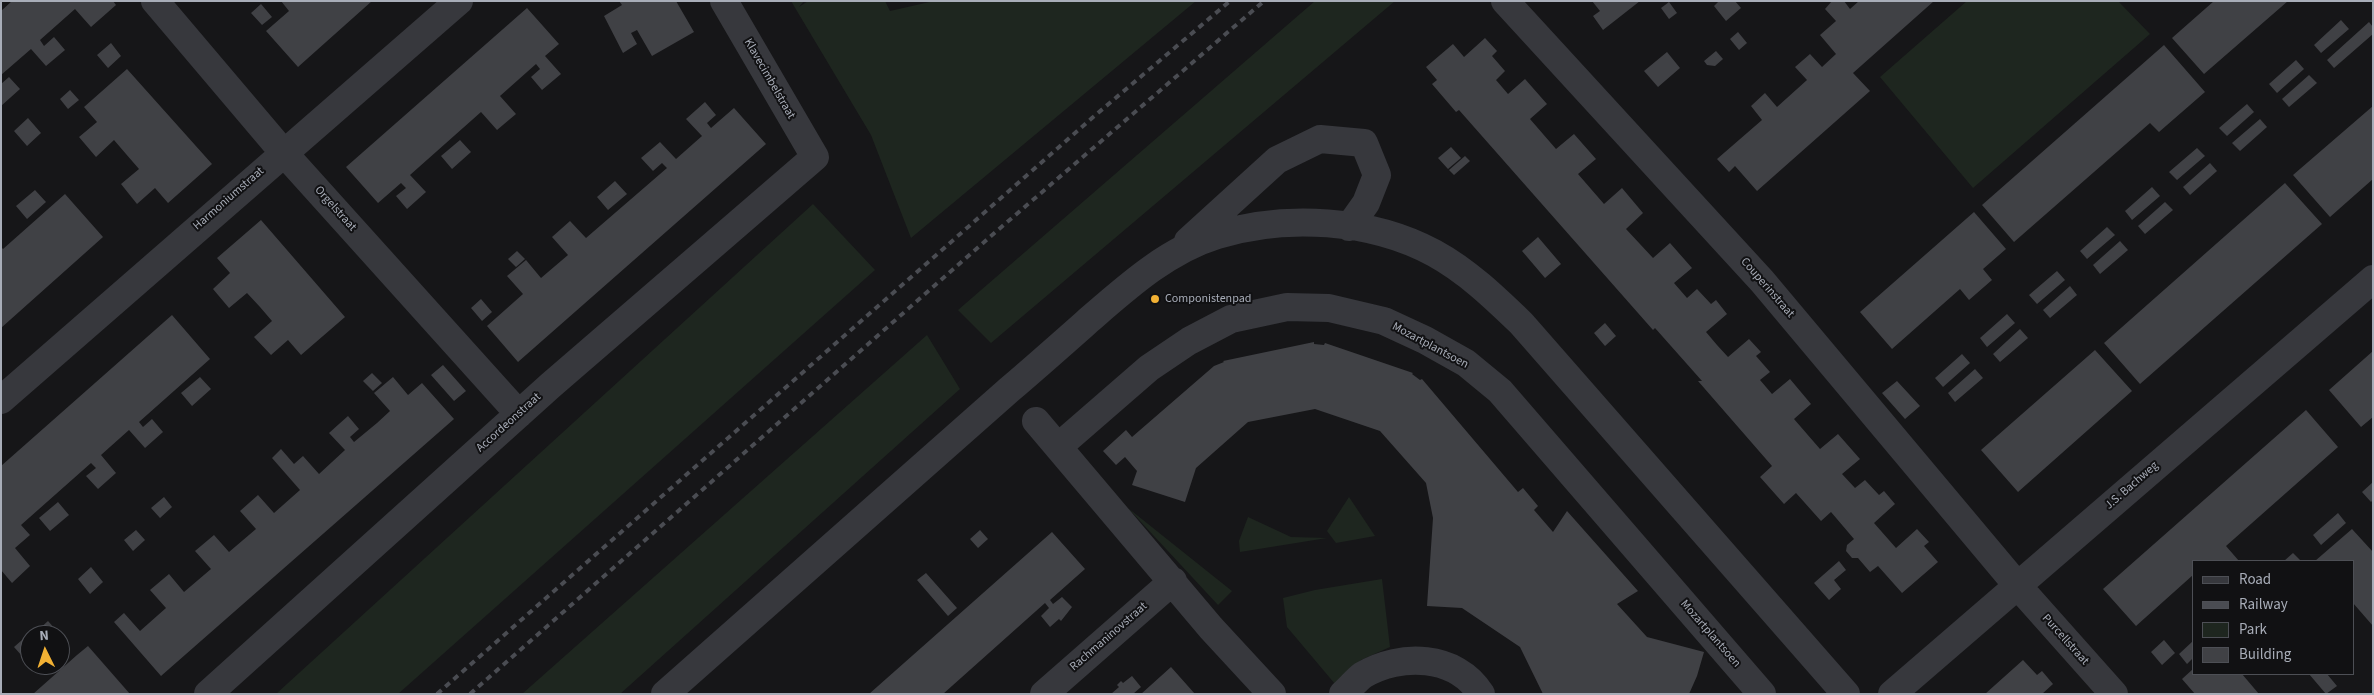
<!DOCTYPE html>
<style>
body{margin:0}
#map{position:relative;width:2374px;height:695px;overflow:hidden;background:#161618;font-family:"Source Sans 3",sans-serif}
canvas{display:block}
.frame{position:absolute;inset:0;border:2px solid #a8adb8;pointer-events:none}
.legend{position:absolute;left:2192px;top:560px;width:162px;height:115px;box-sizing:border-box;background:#111113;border:1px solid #4d4f55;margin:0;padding:6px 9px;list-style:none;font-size:15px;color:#a8adb8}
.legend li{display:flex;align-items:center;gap:10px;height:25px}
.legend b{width:25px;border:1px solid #4d4f55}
.north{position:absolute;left:20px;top:625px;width:50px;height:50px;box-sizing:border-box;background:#111113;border:1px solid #4d4f55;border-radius:50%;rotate:356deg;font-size:14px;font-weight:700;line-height:20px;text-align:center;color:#a8adb8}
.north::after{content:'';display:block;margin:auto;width:18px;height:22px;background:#f2b134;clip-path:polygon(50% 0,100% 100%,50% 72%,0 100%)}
</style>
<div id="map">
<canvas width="2374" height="695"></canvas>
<div class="frame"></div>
<ul class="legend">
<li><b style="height:6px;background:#37383d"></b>Road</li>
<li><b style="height:6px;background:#4a4c52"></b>Railway</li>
<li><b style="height:14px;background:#1e261f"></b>Park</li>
<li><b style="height:14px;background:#404145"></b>Building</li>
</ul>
<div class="north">N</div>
</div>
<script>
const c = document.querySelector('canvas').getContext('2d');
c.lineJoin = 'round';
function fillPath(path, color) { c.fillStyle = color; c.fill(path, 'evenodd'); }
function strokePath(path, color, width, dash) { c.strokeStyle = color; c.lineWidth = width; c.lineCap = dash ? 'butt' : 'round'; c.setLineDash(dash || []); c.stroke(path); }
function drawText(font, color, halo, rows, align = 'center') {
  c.font = font + ' "Source Sans 3",sans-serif'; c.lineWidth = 4; c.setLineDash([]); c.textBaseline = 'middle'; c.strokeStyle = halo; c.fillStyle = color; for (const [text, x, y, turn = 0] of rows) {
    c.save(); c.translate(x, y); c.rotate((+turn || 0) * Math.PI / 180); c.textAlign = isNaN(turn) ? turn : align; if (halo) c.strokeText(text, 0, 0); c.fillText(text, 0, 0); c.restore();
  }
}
const green = new Path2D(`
 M791,1H804L799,7L808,1H885L890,11L934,1H1196L911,238L871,135Z
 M1315,1H1395L991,343L958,310Z
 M1967,1H2118L2150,34L1973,188L1880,77Z
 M813,204L875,270L398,694H276Z
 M927,335L960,389L620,694H522Z
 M1349,497L1375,536L1336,543L1327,531Z
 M1128,508L1232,591L1218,605Z
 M1248,517L1291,537L1327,538L1240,552L1239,541Z
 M1382,579L1390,647L1361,660L1335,684L1287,627L1283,598L1315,590Z`);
const building = new Path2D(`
 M12,1H113L116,5L91,27L75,9L40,40L44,46L54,37L65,50L46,66L31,49L1,75V11Z
 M281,1H372L298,67L266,31L289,11Z
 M619,1H676L694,32L652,56L637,30L631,33L637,44L623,53L604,16L622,5Z
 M1592,1H1640L1603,30L1593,16L1600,11Z
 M1719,1H1735L1741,8L1726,21L1714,6Z
 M1844,1L1850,9L1859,1H1934L1853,73L1870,91L1757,191L1735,166L1729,172L1717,159L1762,120L1751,106L1765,93L1777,107L1807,80L1795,67L1810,54L1822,67L1836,54L1820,35L1836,21L1825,9L1832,1Z
 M2214,1H2288L2204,74L2172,38Z
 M1669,2L1677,13L1669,19L1661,8Z
 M261,4L272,17L262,25L251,13Z
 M527,8L559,44L545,56L561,74L542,90L531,77L540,69L536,64L500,96L516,114L497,130L481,112L410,175L426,192L407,209L396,196L406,188L401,183L378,203L346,167Z
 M2341,20L2349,29L2321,53L2314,45Z
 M2369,22L2373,27V34L2334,68L2327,60Z
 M1738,32L1747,43L1739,50L1730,39Z
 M1485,38L1497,51L1492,56L1505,71L1496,80L1508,94L1525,79L1547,104L1530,119L1556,149L1574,134L1596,159L1578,174L1604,204L1622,188L1643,213L1626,229L1653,258L1670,243L1692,268L1674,283L1687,298L1697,289L1711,304L1716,300L1727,314L1706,332L1717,345L1728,357L1749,339L1761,352L1756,356L1770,372L1760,380L1772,394L1790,379L1811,404L1794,419L1820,449L1838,434L1860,459L1842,474L1855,488L1865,480L1879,495L1884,491L1895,504L1874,523L1896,548L1917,529L1929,542L1924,546L1938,562L1902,593L1878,566L1870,572L1858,558H1852L1846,551L1847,545L1854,539L1831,512L1821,521L1796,493L1784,504L1760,477L1772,466L1698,381H1702L1655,328L1653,330L1459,110L1456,112L1432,84L1437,80L1426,67L1453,44L1464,57Z
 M111,43L121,56L108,68L97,55Z
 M2164,45L2205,92L2159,132L2150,123L2014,242L1982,205Z
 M1716,51L1723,59L1715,66L1707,65L1704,61Z
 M1667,52L1680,68L1658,87L1644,71Z
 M2296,60L2304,69L2277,93L2269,84Z
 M127,69L212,164L168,203L155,188L137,204L121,184L139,169L126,154L114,140L96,157L79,137L97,122L84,107Z
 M2309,75L2317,83L2289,107L2282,99Z
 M9,77L20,89L1,106V84Z
 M70,90L79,100L68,109L60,99Z
 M705,102L716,115L707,123L711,128L734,108L766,144L518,362L487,326L523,294L507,276L526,260L541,278L568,255L552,237L570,221L586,238L667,168L662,163L653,171L641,158L660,142L676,159L702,136L686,119Z
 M2247,104L2254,112L2227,136L2219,128Z
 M2373,106V179L2330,217L2293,175Z
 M28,118L41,133L27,146L14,131Z
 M2260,119L2267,127L2240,151L2232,143Z
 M460,140L471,152L452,169L441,156Z
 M1451,147L1461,158L1448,169L1438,158Z
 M2197,148L2205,156L2177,180L2169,172Z
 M1465,156L1470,161L1454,175L1449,170Z
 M2210,163L2217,171L2190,195L2183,187Z
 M615,181L627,194L608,210L597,197Z
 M2285,183L2322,224L2140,384L2104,343Z
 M2152,187L2160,196L2132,220L2125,211Z
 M35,190L46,202L27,219L16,206Z
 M65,194L103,237L1,328V247L3,249Z
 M2165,202L2173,210L2145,234L2138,226Z
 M1974,212L2006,249L1983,269L1992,280L1969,300L1960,289L1892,349L1860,312Z
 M261,220L345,317L301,355L288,340L271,355L254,337L272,321L260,307L247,293L229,308L213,289L230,273L217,258Z
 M2107,227L2115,235L2087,259L2080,251Z
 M1538,237L1561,264L1545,278L1522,251Z
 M2120,241L2128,250L2100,274L2093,265Z
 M517,251L525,259L516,267L508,259Z
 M2057,271L2065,280L2037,304L2029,295Z
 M2070,286L2077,295L2050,318L2043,310Z
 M481,299L492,312L482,321L471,308Z
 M2007,314L2015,323L1987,347L1980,338Z
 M172,315L210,359L139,422L143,427L152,419L163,432L145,448L129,430L101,455L116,473L98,489L86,476L96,468L91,463L21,525L30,535L15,548L30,566L12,583L1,570V466Z
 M1605,323L1616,336L1605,346L1594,333Z
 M2020,329L2028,338L2000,362L1993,354Z
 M1314,342V344L1324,345L1325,343L1413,373L1412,374L1420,380L1422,379L1518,492L1523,488L1538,506L1534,510L1553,532L1567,511L1638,591L1617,604L1647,637L1704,652L1697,676L1689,694H1543L1520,647L1462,608L1427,606L1433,518L1426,483L1380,431L1315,409L1248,422L1196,468L1185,502L1132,485L1137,471L1125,457L1116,465L1103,451L1126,430L1132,437L1214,366L1224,362L1223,361Z
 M2095,350L2132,391L2018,492L1981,450Z
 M2373,351V417L2361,427L2329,390Z
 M1962,354L1970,363L1943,387L1935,378Z
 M443,365L466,391L454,401L431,375Z
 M1975,369L1983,378L1955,402L1948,393Z
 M372,373L382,383L373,391L363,381Z
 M200,377L211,389L192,406L181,393Z
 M393,377L408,395L422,383L454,419L161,676L114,622L124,613L140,631L166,608L150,590L169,574L184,592L211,569L195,551L214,535L229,552L256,529L240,511L258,495L274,513L300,490L272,458L281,449L294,464L303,456L319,474L345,450L329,433L339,424L348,416L359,429L350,437L354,442L377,423L390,411L374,393Z
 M1897,381L1920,406L1905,419L1882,393Z
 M2306,410L2338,447L2226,546L2239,561H2193V575L2136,626L2103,589Z
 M2373,482V500L2371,502L2362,492Z
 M164,497L172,507L160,518L151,508Z
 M58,502L69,515L50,531L39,518Z
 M2338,513L2346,523L2321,545L2313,535Z
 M2352,529L2373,552V626L2353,603V561H2315Z
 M136,530L145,540L133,551L124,540Z
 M980,530L988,539L978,548L970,539Z
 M1052,532L1085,569L1050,600L1053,604L1062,597L1072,607L1061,621L1059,619L1050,627L1041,616L1049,608L1045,603L943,694H869Z
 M2293,553L2301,561H2284Z
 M1839,561L1846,570L1834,580L1841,589L1829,600L1814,583Z
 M91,567L103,582L90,594L78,579Z
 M926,573L957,608L948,616L917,580Z
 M48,621L56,630L51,635H41L37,631Z
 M30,633V665L14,647Z
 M2164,640L2175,653L2162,665L2151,652Z
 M2193,641V658L2187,664L2179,654Z
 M88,646L130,694H33L77,655Z
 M2023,660L2037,675L2042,671L2053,684L2042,694H1985Z
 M1171,667L1195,694H1141Z
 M2193,669V674H2242L2259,694H2195L2182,679Z
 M2309,674H2327L2337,686L2326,694Z
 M1132,676L1141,687L1133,694H1111L1119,687L1117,685L1121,681L1123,683Z`);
const minor = new Path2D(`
 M155,1L283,152L519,414
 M1505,1L1762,281L2017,585L2114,694
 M1188,241L1277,160L1320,139L1364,143L1377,175L1366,203L1349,227
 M1,400L459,1
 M1036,421L1211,628L1272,694
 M1058,447L1149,368L1189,341L1231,319L1287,307L1329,308L1384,321L1425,340L1466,363L1500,391L1762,694
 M208,694L551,385L815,157L724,1
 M665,694C780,592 895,490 1010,389C1037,366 1064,342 1090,319C1128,286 1168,250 1217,235C1286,214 1371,219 1434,253C1467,271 1494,297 1521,323L1846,694
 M1044,694L1173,581
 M1343,694C1350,688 1356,680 1363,675C1400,653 1456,654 1481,694
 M1892,694L2373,279`);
const rail = new Path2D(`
 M437,694L1092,118L1230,1
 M470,694L991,236L1264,1`);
const markers = [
 [1155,299,5,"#f2b134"]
];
const streetNames = [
 ["Klavecimbelstraat",769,79,60],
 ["Harmoniumstraat",229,199,-41],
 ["Orgelstraat",335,209,48],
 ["Couperinstraat",1767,288,49],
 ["Mozartplantsoen",1430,346,28],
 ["Accordeonstraat",509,423,-42],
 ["J.S. Bachweg",2132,486,-41],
 ["Mozartplantsoen",1710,634,49],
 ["Rachmaninovstraat",1109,637,-41],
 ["Purcellstraat",2065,640,48]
];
const poiNames = [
 ["Componistenpad",1165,299]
];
fillPath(green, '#1e261f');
fillPath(building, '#404145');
strokePath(minor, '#37383d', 28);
strokePath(rail, '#4a4c52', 4, [6, 5]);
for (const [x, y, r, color] of markers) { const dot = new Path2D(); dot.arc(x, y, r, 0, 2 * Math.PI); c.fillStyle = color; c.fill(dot); strokePath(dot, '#111113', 2); }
drawText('12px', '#a8adb8', '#111113', streetNames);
drawText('12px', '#a8adb8', '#111113', poiNames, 'left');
</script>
